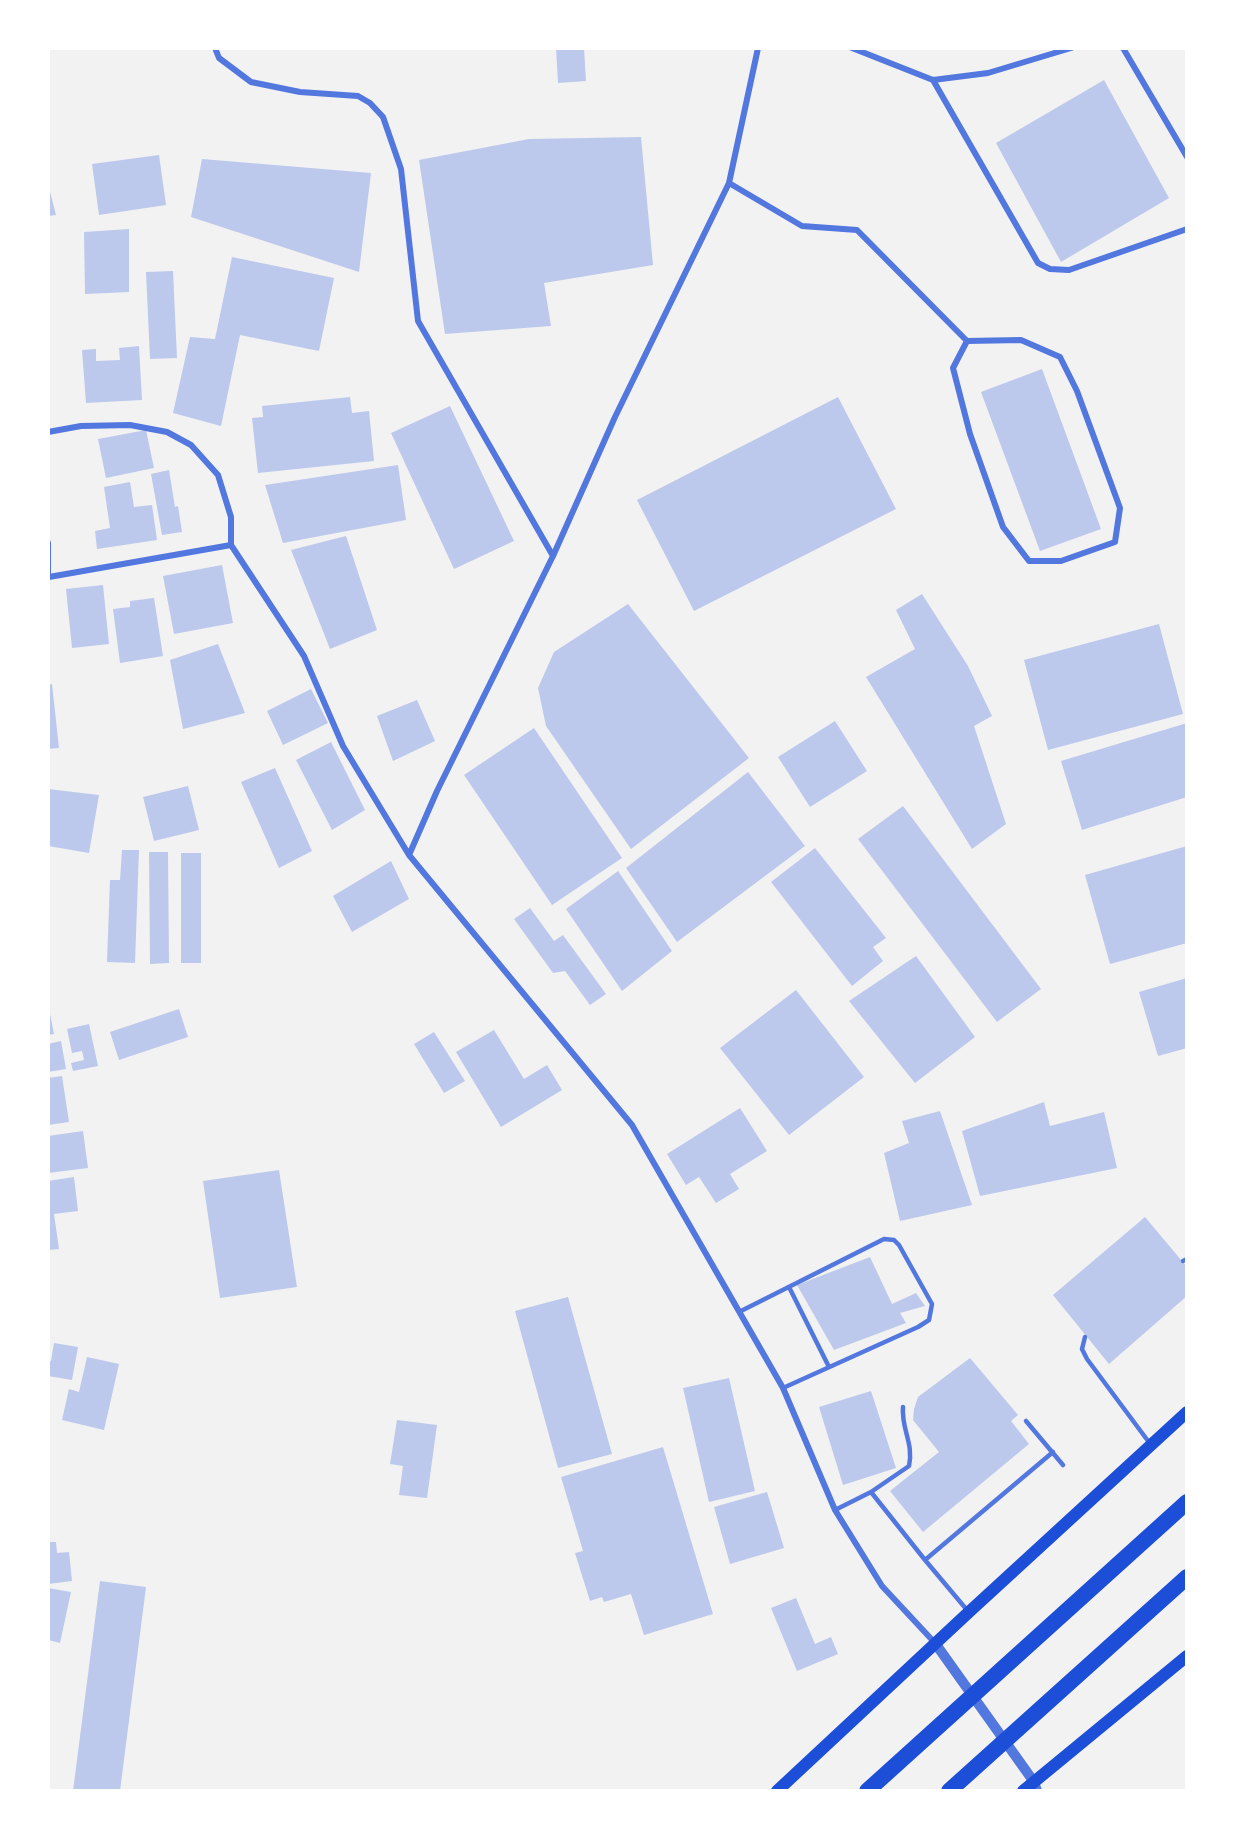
<!DOCTYPE html>
<style>
body{margin:0}
#map{position:relative;width:1235px;height:1839px;overflow:hidden;background:#f2f2f2;font-family:"Public Sans",sans-serif}
canvas{display:block}
.frame{position:absolute;inset:0;border:50px solid #fff;pointer-events:none}
</style>
<div id="map">
<canvas width="1235" height="1839"></canvas>
<div class="frame"></div>
</div>
<script>
const c = document.querySelector('canvas').getContext('2d');
c.lineJoin = 'round';
function fillPath(path, color) { c.fillStyle = color; c.fill(path, 'evenodd'); }
function strokePath(path, color, width, dash) { c.strokeStyle = color; c.lineWidth = width; c.lineCap = dash ? 'butt' : 'round'; c.setLineDash(dash || []); c.stroke(path); }
const building = new Path2D(`
 M556,48H584L586,81L558,83Z
 M1104,80L1169,198L1061,262L996,143Z
 M641,137L653,265L544,283L551,326L445,334L419,160L529,139Z
 M159,155L166,205L99,215L92,164Z
 M202,159L371,173L359,272L191,217Z
 M48,184L56,215L48,216Z
 M129,229V292L85,294L84,232Z
 M232,257L334,278L319,351L240,335L221,426L173,413L190,337L215,339Z
 M173,271L177,358L150,359L146,272Z
 M139,346L142,400L86,403L82,350L96,349V361L120,360L119,348Z
 M1042,369L1101,529L1040,551L981,392Z
 M350,397L352,413L369,411L374,461L258,473L252,418L263,417L262,406Z
 M838,397L896,509L694,611L637,500Z
 M450,406L514,541L454,569L391,433Z
 M146,430L154,468L106,478L98,439Z
 M398,465L406,520L283,543L265,485Z
 M169,470L175,507L178,506L182,532L162,535L151,474Z
 M130,482L134,507L152,505L157,540L97,549L95,531L110,528L104,487Z
 M346,536L377,630L330,649L291,550Z
 M222,565L233,623L174,634L163,576Z
 M103,585L109,644L72,648L66,589Z
 M922,594L968,666L992,716L974,726L1006,824L972,849L866,677L915,649L896,610Z
 M154,598L163,656L120,663L113,609L130,607V601Z
 M628,604L749,758L631,849L546,726L538,688L554,652Z
 M1159,624L1183,714L1048,750L1024,660Z
 M218,644L245,713L183,729L170,660Z
 M52,684L59,748L48,749V685Z
 M311,689L328,723L283,745L267,711Z
 M417,700L435,741L393,761L377,716Z
 M835,721L867,771L810,807L778,757Z
 M1187,723V797L1082,830L1061,761Z
 M534,728L622,858L552,905L464,775Z
 M331,742L365,810L332,830L296,760Z
 M275,768L312,851L279,868L241,782Z
 M748,772L805,846L677,942L626,868Z
 M188,786L199,830L154,841L143,797Z
 M48,789L99,795L89,853L48,846Z
 M903,806L1041,989L997,1022L858,839Z
 M1187,846V943L1110,964L1085,875Z
 M815,848L886,938L873,947L883,961L852,986L771,882Z
 M122,850H139L135,963L107,962L110,880H120Z
 M149,852H168L169,963L150,964Z
 M181,853H201V963H181Z
 M391,861L409,899L352,932L333,896Z
 M618,871L672,951L622,991L566,909Z
 M530,908L554,941L563,935L606,994L590,1005L565,971L553,973L514,919Z
 M916,956L975,1037L915,1083L849,1001Z
 M1187,978V1048L1158,1056L1139,992Z
 M796,990L864,1077L789,1135L720,1048Z
 M48,1004L54,1034L48,1035Z
 M179,1009L188,1037L119,1060L110,1032Z
 M89,1024L98,1066L73,1071L71,1063L84,1060L82,1051L72,1053L67,1029Z
 M494,1030L524,1079L547,1065L562,1090L501,1127L456,1052Z
 M434,1032L465,1081L444,1093L414,1044Z
 M61,1041L66,1069L48,1072V1044Z
 M62,1076L69,1122L48,1125V1078Z
 M1044,1102L1050,1126L1104,1112L1117,1168L980,1196L962,1131Z
 M740,1108L767,1151L730,1174L739,1189L716,1203L699,1177L686,1185L667,1154Z
 M940,1111L972,1205L900,1221L884,1153L909,1143L902,1121Z
 M83,1131L88,1168L48,1173V1136Z
 M279,1170L297,1287L220,1298L203,1181Z
 M74,1177L78,1211L54,1214L59,1249L48,1250V1181Z
 M1145,1217L1187,1267V1296L1109,1364L1053,1295Z
 M870,1257L892,1304L916,1293L925,1306L900,1313L906,1323L834,1350L797,1285Z
 M568,1297L612,1454L558,1468L515,1311Z
 M54,1343L78,1347L72,1380L48,1376V1361H51Z
 M87,1357L119,1364L104,1430L62,1420L69,1389L79,1392Z
 M970,1358L1018,1415L1011,1421L1029,1444L923,1532L890,1491L939,1452L913,1420L914,1409L918,1397Z
 M729,1378L755,1491L709,1502L683,1388Z
 M871,1391L896,1468L843,1485L819,1407Z
 M397,1420L437,1425L427,1498L399,1495L403,1466L390,1464Z
 M663,1447L713,1614L644,1635L631,1594L604,1602L602,1597L590,1601L575,1553L583,1551L561,1477Z
 M767,1492L784,1548L730,1564L714,1507Z
 M48,1542H56L57,1553L69,1552L72,1581L48,1584Z
 M100,1581L146,1587L120,1791H73Z
 M48,1588L71,1592L60,1643L48,1640Z
 M796,1598L815,1644L831,1637L838,1654L797,1671L771,1608Z`);
const service = new Path2D(`
 M1183,1261L1187,1259
 M789,1287L829,1367
 M739,1312L884,1239L894,1240L899,1245L932,1304L929,1320L918,1327L783,1388
 M1085,1337L1082,1349L1087,1359L1151,1445
 M1026,1421L1063,1465
 M871,1492L909,1466C914,1443 901,1429 903,1407
 M835,1510L871,1492L925,1560L967,1610
 M925,1560L1053,1452`);
const minor = new Path2D(`
 M215,48L219,58L251,82L300,92L358,96L370,103L383,117L401,169L418,321L553,556L437,791L409,855L632,1125L783,1388L835,1510L882,1586L935,1643
 M852,48L933,80L988,73L1071,48
 M1123,48L1187,157
 M933,80L1038,263L1050,269L1069,270L1187,229
 M729,183L802,226L857,230L967,341L1021,340L1060,357L1077,391L1120,508L1115,542L1061,561H1029L1003,527L970,434L953,368L967,341
 M48,432L81,426L130,425L167,432L191,445L218,475L231,517V545L304,656L343,746L409,855
 M48,543V578
 M553,556L615,417L729,183L758,48
 M49,577L231,545`);
const tertiary = new Path2D(`
 M935,1643L1034,1782L1037,1791`);
const secondary = new Path2D(`
 M777,1791L969,1612L1187,1412
 M1023,1791L1187,1656`);
const trunk = new Path2D(`
 M867,1791L1187,1502
 M949,1791L1187,1577`);
fillPath(building, '#bdc9ec');
strokePath(service, '#5277de', 4.5);
strokePath(minor, '#5277de', 6);
strokePath(tertiary, '#5277de', 10);
strokePath(secondary, '#1d4ed8', 12);
strokePath(trunk, '#1d4ed8', 16);
</script>
